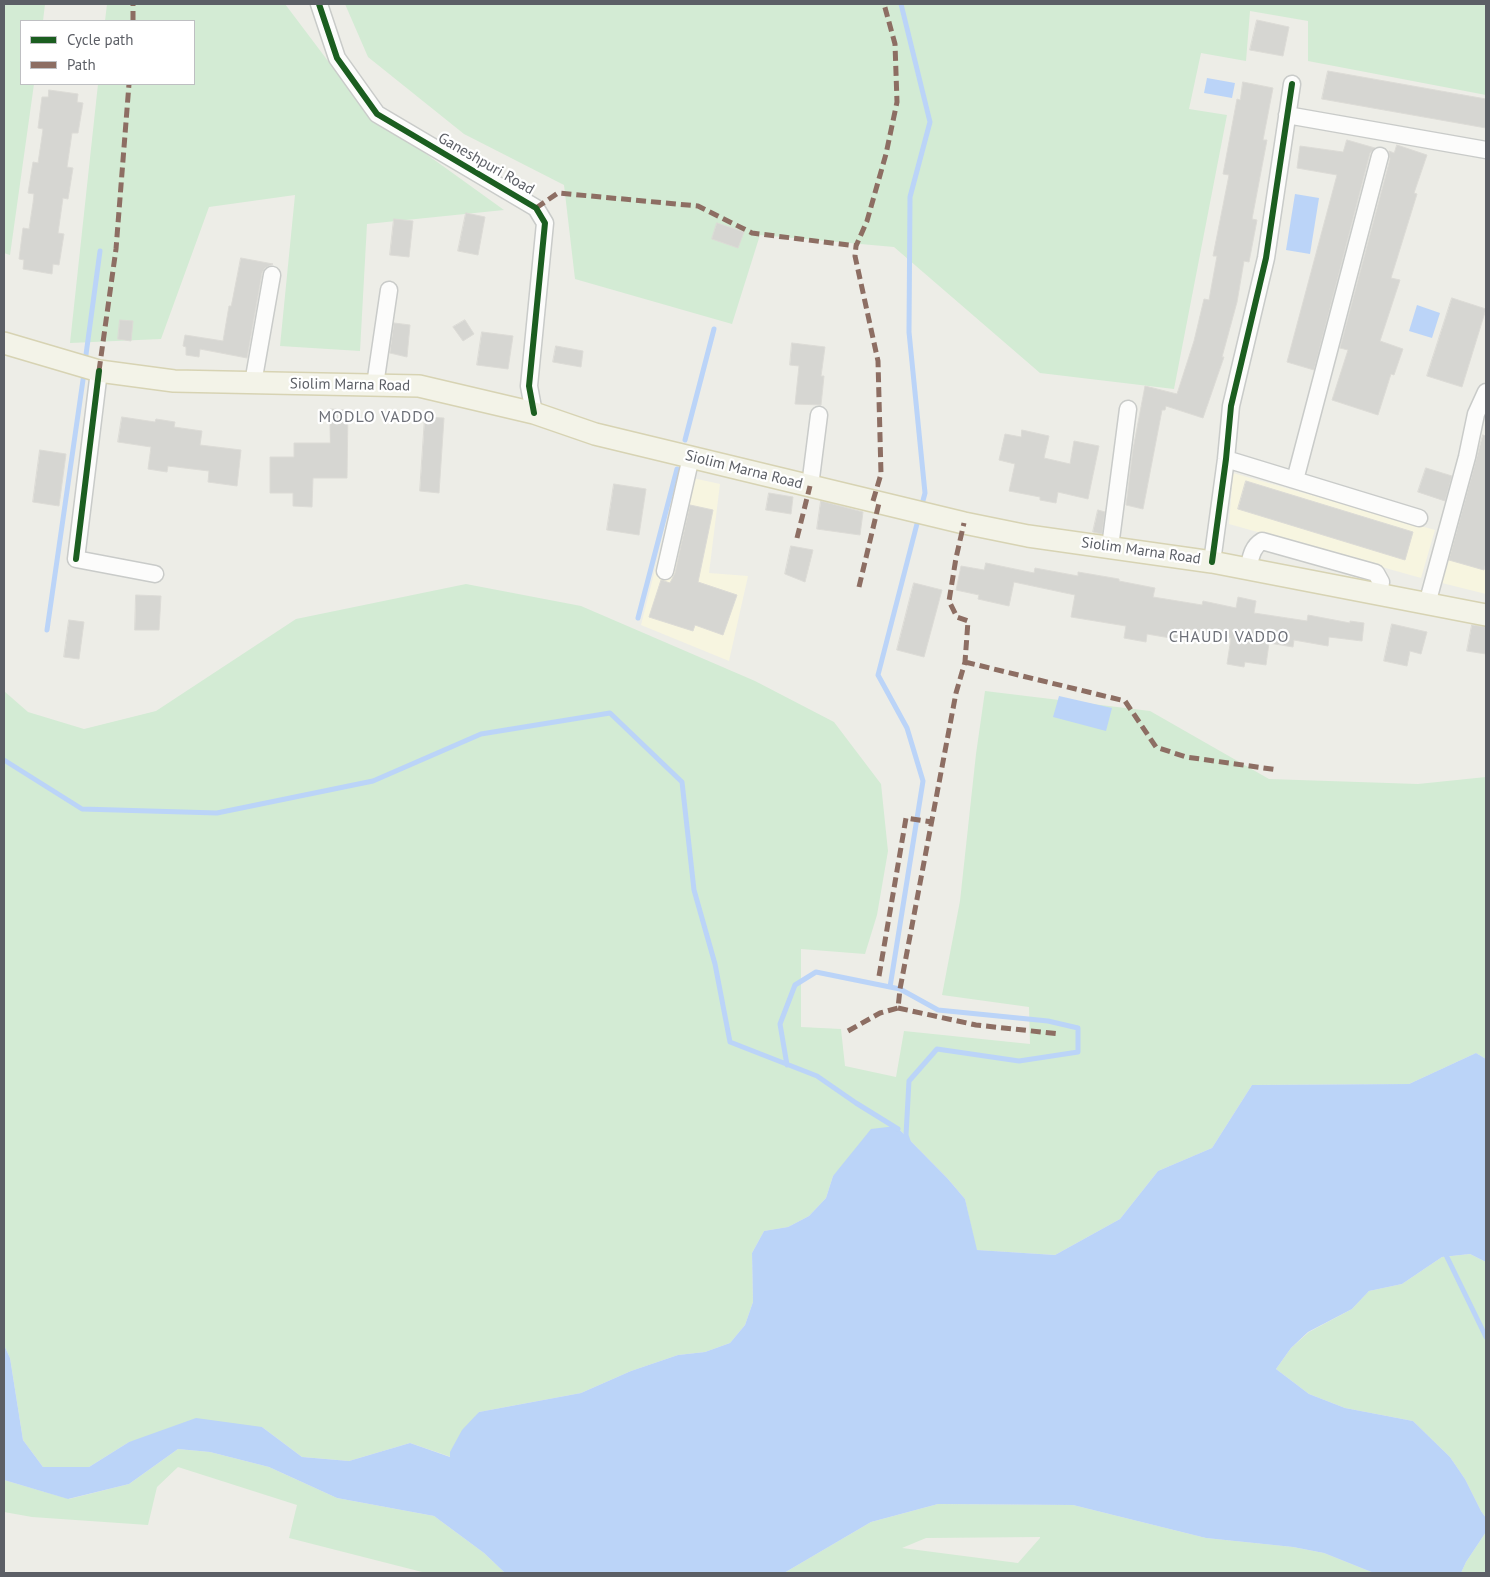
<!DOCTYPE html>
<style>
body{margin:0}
#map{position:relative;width:1490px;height:1577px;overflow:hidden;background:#edede7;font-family:"PT Sans",sans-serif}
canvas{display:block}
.frame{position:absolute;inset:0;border:5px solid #5c5f66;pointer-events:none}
.legend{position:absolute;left:20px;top:20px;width:175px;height:65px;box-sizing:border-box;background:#fff;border:1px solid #bebfc2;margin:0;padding:6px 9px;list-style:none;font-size:15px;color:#5c5f66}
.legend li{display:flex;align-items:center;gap:10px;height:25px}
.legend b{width:25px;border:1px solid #bebfc2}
</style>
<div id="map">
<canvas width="1490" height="1577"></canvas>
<div class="frame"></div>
<ul class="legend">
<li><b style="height:6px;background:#1b5e20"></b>Cycle path</li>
<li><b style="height:6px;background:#8d6e63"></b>Path</li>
</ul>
</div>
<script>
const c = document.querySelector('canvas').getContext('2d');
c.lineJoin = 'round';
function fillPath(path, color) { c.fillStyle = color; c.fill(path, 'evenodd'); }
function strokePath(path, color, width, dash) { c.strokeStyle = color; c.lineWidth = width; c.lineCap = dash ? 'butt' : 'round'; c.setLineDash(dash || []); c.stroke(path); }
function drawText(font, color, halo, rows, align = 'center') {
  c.font = font + ' "PT Sans",sans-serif'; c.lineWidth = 4.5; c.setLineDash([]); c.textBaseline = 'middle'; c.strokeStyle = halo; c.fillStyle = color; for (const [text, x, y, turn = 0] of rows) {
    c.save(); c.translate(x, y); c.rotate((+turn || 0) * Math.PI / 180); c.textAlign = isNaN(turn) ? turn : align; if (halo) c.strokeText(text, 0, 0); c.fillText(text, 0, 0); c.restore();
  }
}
const commercial = new Path2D(`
 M1233,473L1435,530L1421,578L1229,524Z
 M679,475L720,484L709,573L748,576L729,661L641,625Z
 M1451,532L1486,542V594L1438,582Z`);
const green = new Path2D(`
 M4,4H45L43,21H21V84H34L10,255L4,253Z
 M107,4H285L365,110L504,210L367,224L360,351L280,346L295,195L209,207L161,339L70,343L98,84H194V21H105Z
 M345,4H1486V95L1308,61V21L1250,11L1246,61L1201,53L1189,109L1227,115L1174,389L1040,373L894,247L760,235L732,324L575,279L564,185L464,134L368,57Z
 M466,584L581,606L755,681L834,722L881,784L888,851L877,915L865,954L801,949V1027L841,1029L845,1066L896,1077L904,1031L1030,1044L1029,1007L942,995L960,901L976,754L985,691L1150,711L1269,779L1418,784L1486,777V1059L1476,1053L1409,1084L1252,1085L1212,1148L1158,1171L1120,1219L1055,1255L976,1250L965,1199L948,1179L896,1126L833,1176L826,1198L809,1216L788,1227L764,1231L752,1253L753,1302L745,1325L730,1343L705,1352L678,1355L631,1371L581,1393L479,1412L451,1457L410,1443L349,1461L302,1457L262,1427L129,1442L89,1467H43L23,1440L10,1358L4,1345V691L28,712L84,729L156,711L296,619Z
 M1470,1254L1486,1262V1518L1481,1511L1465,1479L1450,1457L1413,1421L1345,1408L1309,1394L1276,1369L1291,1348L1309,1332L1352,1309L1369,1291L1402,1284L1442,1257Z
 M178,1449L210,1452L269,1467L337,1498L434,1516L484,1553L505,1573H426L289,1538L297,1505L178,1467L157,1487L148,1525L32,1517L4,1512V1480L69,1499L129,1484Z
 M938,1504L1073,1505L1206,1538L1293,1547L1324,1553L1374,1573H784L871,1522ZM926,1538L1040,1537V1538L1018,1563L902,1548Z
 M1486,1532V1573H1461L1466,1562Z`);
const water = new Path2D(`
 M1207,78L1235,83L1232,98L1204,93Z
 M1295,194L1319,198L1310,254L1286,250Z
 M1417,305L1440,313L1432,338L1409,331Z
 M1059,696L1112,708L1106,731L1053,717Z
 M1476,1053L1486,1059V1262L1470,1254L1442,1257L1402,1284L1369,1291L1352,1309L1308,1332L1291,1348L1276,1369L1309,1394L1345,1408L1413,1421L1450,1457L1465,1479L1481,1511L1486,1518V1532L1466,1562L1461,1573H1374L1324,1553L1293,1547L1206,1538L1073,1505L938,1504L871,1522L784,1573H505L484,1553L434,1516L337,1498L269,1467L210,1452L178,1449L129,1484L68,1499L4,1480V1345L10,1358L23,1440L43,1467H89L129,1442L196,1418L262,1427L302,1457L349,1461L410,1443L450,1457V1452L462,1430L479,1412L581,1393L631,1371L678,1355L705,1352L730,1343L745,1325L753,1302L752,1253L764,1231L788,1227L809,1216L826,1198L833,1176L871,1129L896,1126L948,1179L965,1199L977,1250L1055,1255L1120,1219L1158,1171L1212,1148L1252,1085L1409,1084Z`);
const stream = new Path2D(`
 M901,4L930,122L910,197L909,332L925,493L921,508
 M85,362L100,251
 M685,440L714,329
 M638,618L677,469
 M47,630L84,373
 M4,760L82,809L217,813L373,781L481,734L610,713L682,782L694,890L715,964L730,1042L817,1076L856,1103L898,1129
 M787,1065L780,1024L795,985L816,972L890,987
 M908,1141L906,1135L909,1081L937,1049L1019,1061L1078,1052V1028L1048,1021L938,1010L900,989L890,987L923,781L907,728L878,675L919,516
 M1445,1253L1486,1337`);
const building = new Path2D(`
 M1257,20L1289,27L1283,56L1250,50Z
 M1328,71L1486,99V128L1322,99Z
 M1243,82L1273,88L1263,140H1267L1252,219L1257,220L1249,262L1244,261L1237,302L1222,357H1224L1203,418L1166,406L1165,410H1162L1143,509L1126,505L1133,449L1145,386L1177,394L1194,341L1204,299L1209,300L1217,256H1213L1229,175L1223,174L1237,99L1240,100Z
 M49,90L78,94L77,102L83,103L78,133H72L67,167L73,168L68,199L63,198L58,233L64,234L59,265L53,264L52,274L23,269L24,260L19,259L23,228L29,229L33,203L34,194L28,193L33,162L38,163L41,143L43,129L38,128L42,97H48Z
 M1347,140L1375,148L1370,153L1314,370L1287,362L1337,175L1297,168L1300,146L1343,152Z
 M1397,145L1427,155L1414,193L1417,194L1391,278L1400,280L1380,341L1403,349L1394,375L1391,374L1378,415L1332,400L1348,350L1340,348L1390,159L1389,151L1394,153Z
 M466,213L485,217L478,255L458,251Z
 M394,219L413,221L409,257L390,255Z
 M717,223L744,232L738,248L712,239Z
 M241,258L273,264L265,268L262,273L247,358L200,349L199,357L186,355V347L183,346L185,335L223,341L229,306H231Z
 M1452,298L1486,309L1462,387L1427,376Z
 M120,320L133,321L131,341L118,339Z
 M465,320L474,334L463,341L453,327Z
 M394,323L410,325L407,357L390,353Z
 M482,332L513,336L508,369L477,365Z
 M792,343L825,347L821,376H824L821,405L795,404L799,366L790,365Z
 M556,346L583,351L581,367L553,362Z
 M330,409L348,410L347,478H313L312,507L293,506V493H270V457H294V443H330Z
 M122,417L155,422L156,419L175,422L174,427L202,431L200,445L241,450L237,486L208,482L209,471L168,466L167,472L148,469L151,447L118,442Z
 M425,417L444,418L439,493L420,491Z
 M1022,430L1049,436L1044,458L1070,464L1074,441L1099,446L1088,499L1058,492L1056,503L1040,500V497L1009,491L1015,464L999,460L1005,434L1021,437Z
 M1483,435L1486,436V562L1484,570L1449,560Z
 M40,450L66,454L59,506L33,502Z
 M1426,468L1452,476L1445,501L1418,492Z
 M1246,481L1413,532L1405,560L1238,509Z
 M614,484L646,489L639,535L607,530Z
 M769,493L793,497L791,514L766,510Z
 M821,501L863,512L860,535L817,529Z
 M690,505L713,510L698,582L737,595L723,635L695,625L693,631L649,617L661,580L670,583L675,573Z
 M1098,510L1105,512L1102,534L1093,532Z
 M791,546L813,550L805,582L785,574Z
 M986,563L1034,573L1035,568L1078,576V572L1119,579V581L1155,588L1153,597L1202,605L1203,601L1236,608L1238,597L1256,601L1254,613L1307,621L1308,615L1350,623V621L1364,623L1362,641L1329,637L1328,646L1294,640L1293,647L1269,643L1266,665L1245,662L1244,667L1227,664L1231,638H1229L1189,629L1188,641L1147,634L1146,642L1124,638L1126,626L1071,617L1075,595L1014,582L1009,606L978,599L979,595L956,590L961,566L984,570Z
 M914,583L942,590L924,657L897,650Z
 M136,595L161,596L159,630H135Z
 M69,620L84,622L79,659L64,657Z
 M1392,624L1427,632L1421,654L1410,651L1407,666L1384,661Z
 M1472,625L1486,627V654L1467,651Z`);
const minor = new Path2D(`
 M319,4L337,58L377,114L536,208L545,223L529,386L534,413
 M1287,115L1486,150
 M99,371L76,559L155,574
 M253,383L272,275
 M375,385L389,290
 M1226,459L1419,518
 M1295,480L1380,156
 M810,486L819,415
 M1110,547L1128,409
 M1212,562L1226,459L1231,406L1266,258L1292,84
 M1248,569C1251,557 1252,547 1262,541L1376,573L1381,582L1379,595
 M665,571L691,457
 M1427,604L1467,457L1476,414L1486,392`);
const major = new Path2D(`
 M4,343L99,371L174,381L419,386L534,413L595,434L964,523L1028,536L1212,562L1486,615`);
const quiet = new Path2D(`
 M133,21V4
 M536,208L558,193L698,206L752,233L856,246
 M99,371L116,249L129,84
 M873,501L881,474L878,361L855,256L856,246L867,221L886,154L897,102L895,44L884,4
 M797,538L810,486
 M859,587L879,503
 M965,662L1125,701L1156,747L1186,757L1278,770
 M879,976L906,818L932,822
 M898,1008L976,1025L1060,1034
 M848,1031L880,1013L898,1008L900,989L956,693L965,662L968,621L957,617L949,601L956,558L964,523`);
const cycleway = new Path2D(`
 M319,4L337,58L377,114L536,208L545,223L529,386L534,413
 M76,559L99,371
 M1212,562L1226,459L1231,406L1266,258L1292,84`);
const streetNames = [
 ["Ganeshpuri Road",486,164,30],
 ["Siolim Marna Road",350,385,1],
 ["Siolim Marna Road",744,470,14],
 ["Siolim Marna Road",1141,551,8]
];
const neighbourhoodNames = [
 ["MODLO VADDO",377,417],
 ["CHAUDI VADDO",1229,637]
];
fillPath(commercial, '#f7f5e0');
fillPath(green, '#d3ebd4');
fillPath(water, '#bbd4f8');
strokePath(stream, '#bbd4f8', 5);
fillPath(building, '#d6d6d2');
strokePath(building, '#dcdbd6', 1);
strokePath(minor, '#c9cbc9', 19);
strokePath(major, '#d7d3b3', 24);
strokePath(minor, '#fcfcfb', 16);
strokePath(major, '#f3f3e8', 21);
strokePath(quiet, '#8d6e63', 5, [10, 5]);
strokePath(cycleway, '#1b5e20', 6);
drawText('15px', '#5c5f66', '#fff', streetNames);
c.letterSpacing = '1px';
drawText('16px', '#6d7078', '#fff', neighbourhoodNames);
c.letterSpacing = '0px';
</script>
